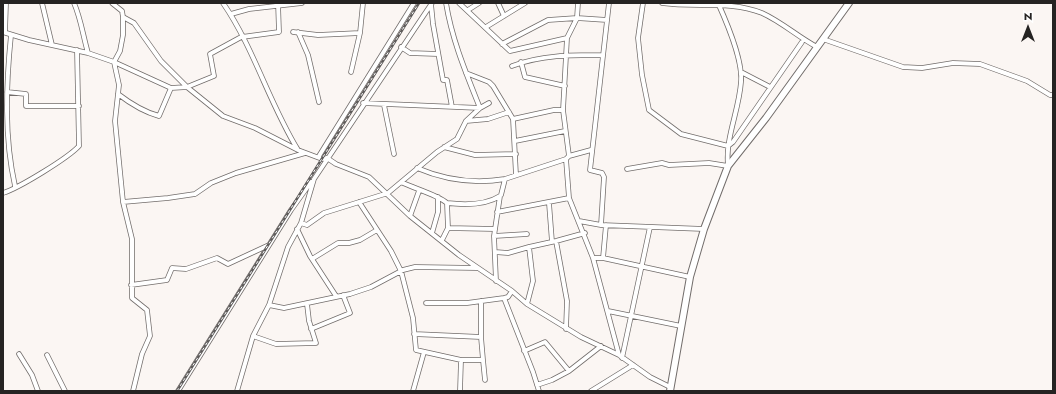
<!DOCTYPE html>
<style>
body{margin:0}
#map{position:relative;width:1056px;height:394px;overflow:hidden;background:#fbf6f3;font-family:Jost,sans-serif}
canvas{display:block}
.frame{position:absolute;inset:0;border:4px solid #252322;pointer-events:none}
.north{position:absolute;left:1008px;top:8px;width:40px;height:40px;-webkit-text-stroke:3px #fff;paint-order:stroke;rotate:0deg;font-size:11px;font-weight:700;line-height:16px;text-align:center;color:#252322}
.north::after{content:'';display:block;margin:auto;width:14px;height:18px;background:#252322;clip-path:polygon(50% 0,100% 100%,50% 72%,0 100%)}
</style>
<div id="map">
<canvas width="1056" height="394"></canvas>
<div class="frame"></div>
<div class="north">N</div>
</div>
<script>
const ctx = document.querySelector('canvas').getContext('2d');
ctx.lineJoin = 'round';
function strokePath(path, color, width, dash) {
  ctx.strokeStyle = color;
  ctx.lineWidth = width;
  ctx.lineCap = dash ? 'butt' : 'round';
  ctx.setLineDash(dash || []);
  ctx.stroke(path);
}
const street = new Path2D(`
 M42,3L52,45
 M74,3C81,19 83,36 88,53
 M112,3L122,11L123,17L134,23L161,61L187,87L223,116L255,128L298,150L322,159L327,158L336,164L369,177L410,216L459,255L512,291L527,304L581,337L619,355L650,377L670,387
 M223,3C254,48 269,103 298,150
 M459,3L510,51L567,38
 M498,3L504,16
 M578,3L577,18L567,38L563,110L569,156L566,159L569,198L593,258L619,355
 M609,3L590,170L602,173L604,177L601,225L704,229
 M643,3L638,38L642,75L649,110L681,134L728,146L733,142L802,42
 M662,3C696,8 729,0 762,13C782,22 798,37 817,47
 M431,4L433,24L443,80H447L452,107
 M468,10L479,3
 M231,14L249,9L302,3
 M123,17V35L120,51L114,62L119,85L115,121L123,202L132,239V298L147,310L150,336L142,354L133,391
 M486,27L525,3
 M3,32L29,40L88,53L114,62L171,88L187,87L214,76L210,54L243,36
 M5,32L6,3
 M293,32L318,35L360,33
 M298,32L308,55L319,102
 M11,35C6,85 4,137 15,186
 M242,37L279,32L278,3
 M823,39L903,67L922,68L953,63L980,64L1027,81L1050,95H1053
 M502,44L548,20L577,18L607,20
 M401,47L410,53L438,54
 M521,62L525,77L565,86
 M512,66C541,55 571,55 602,55
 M351,72L360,33L363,3
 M741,72L770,87
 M466,73L489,82L493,86L513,119L516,175
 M7,92L26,94V106H79
 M118,94C131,104 144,112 159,116L171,88
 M363,103L480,108L489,103
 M384,105L394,154
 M513,119L554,110H563
 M466,121L488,119L509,112
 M515,141L565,131
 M444,147L475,155L516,154
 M319,156L414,3
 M569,156L591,150
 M417,168C445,180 475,184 505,179L501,195
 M627,169L662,163L669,165L709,163L728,166C725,138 739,111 741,82C743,61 727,23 718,3
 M505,179L566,159
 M401,182C413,188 438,195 447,203
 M3,193C19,188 68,158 79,146L77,50
 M123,202L168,198L195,194L211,183L236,173L305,153
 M359,202L391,251L401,271L413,318L416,350L461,360H483L481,337V301
 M549,203L552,242
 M497,212L569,198
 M410,216L419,191
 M579,221L601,225
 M301,223L307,225L324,213L388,193L437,152L457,139L466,121L480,108C466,73 452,40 446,3
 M448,228L495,229
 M297,229L310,256L336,296
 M432,233L438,212V197
 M494,236L527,234
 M442,240L448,228L447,203C464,205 486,205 500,196L494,236L496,281
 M556,241L567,301L566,329
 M495,252L508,253L529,247
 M593,258H603L690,277
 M603,258L606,225
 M312,259L338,243H349L360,240L377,230
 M131,285L167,280L172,268L186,269L217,258L228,264L269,245
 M504,298L533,372L539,391
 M426,303H467L504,298L508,297L512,291
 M527,304L533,281L529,247L556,241L585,233
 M269,305L284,308L350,294L371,287L403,270L415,267L477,268
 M608,311L681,326
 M311,329L350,313L343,295
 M414,334L481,337
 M253,336L276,344L316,343L309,321L307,304
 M524,351L545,342L569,371L601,346
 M19,354L32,375L38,391
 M47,355L65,391
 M622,358L650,227
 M483,360L485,380
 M537,385L552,380L569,371
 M178,391L291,210L311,182
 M237,391L253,336L269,305L288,247L301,223L314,179L432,3
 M413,391L424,352
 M460,391L461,360
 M591,391L633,365`);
const secondary = new Path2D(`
 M670,391L690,277L704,229L728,166L766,118L849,3`);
strokePath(street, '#726d6b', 5.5);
strokePath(secondary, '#726d6b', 8);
strokePath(street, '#fff', 4);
strokePath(secondary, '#fff', 6);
const rail = new Path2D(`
 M177,391L419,3`);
strokePath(rail, '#5e5b5a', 2.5);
strokePath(rail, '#fff', 1, [3]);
</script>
